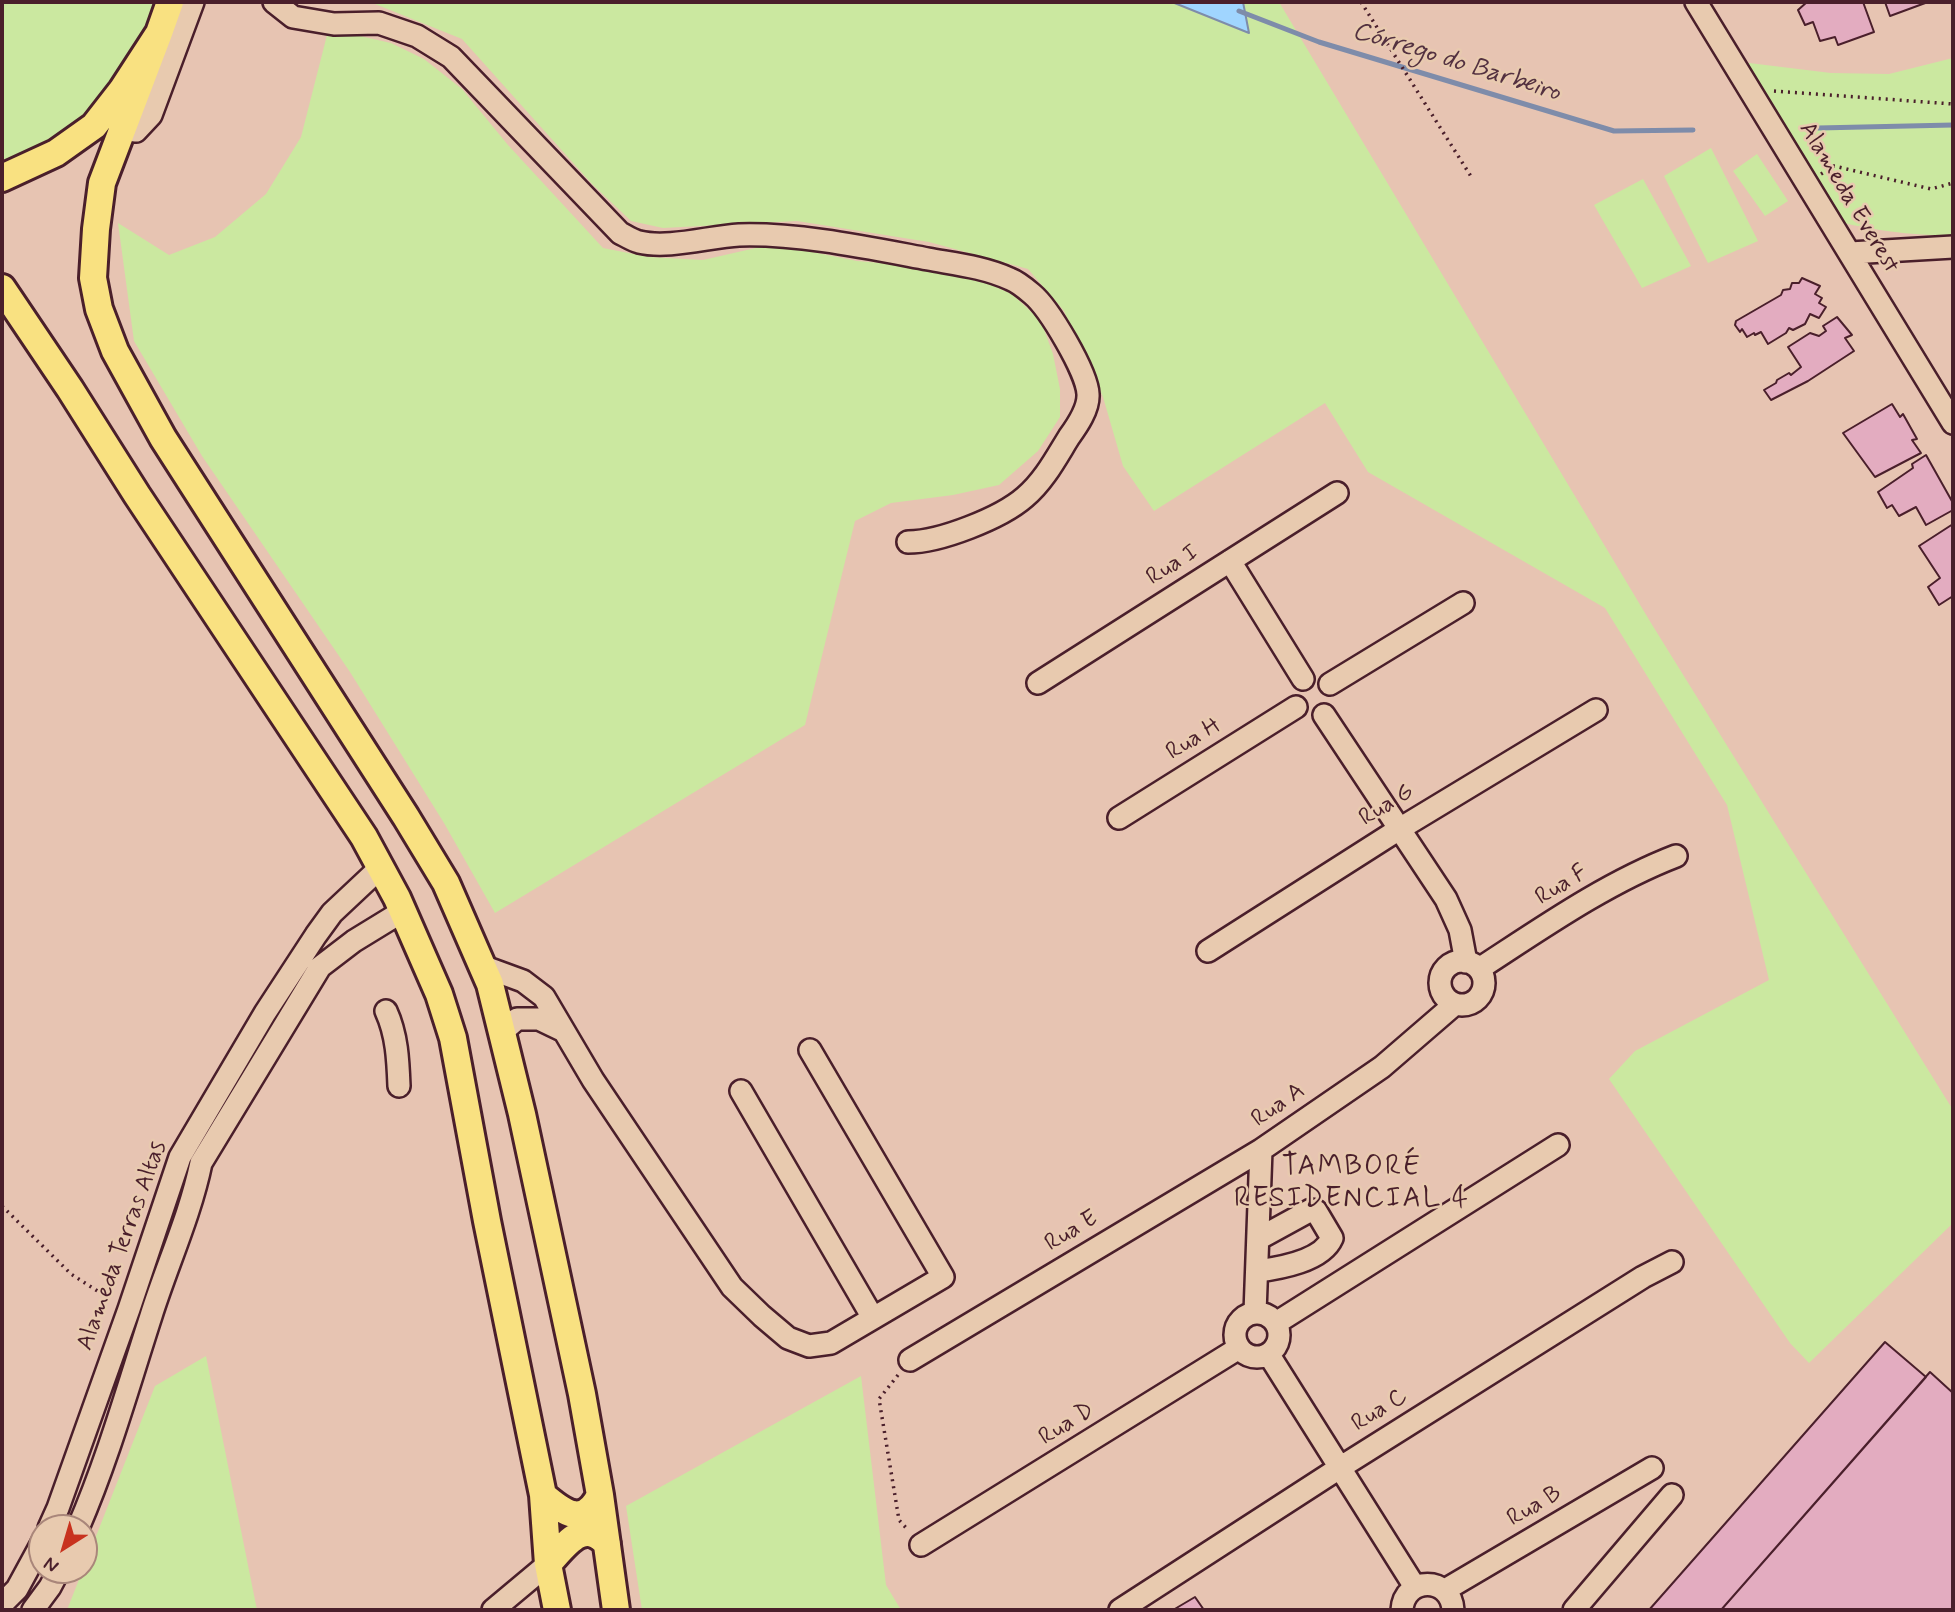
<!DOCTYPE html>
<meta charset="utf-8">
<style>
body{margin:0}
#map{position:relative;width:1955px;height:1612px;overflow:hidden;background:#e7c4b2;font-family:Mynerve,sans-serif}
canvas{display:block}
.frame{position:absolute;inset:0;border:4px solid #4a1f2b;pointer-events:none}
.north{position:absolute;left:28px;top:1514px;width:70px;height:70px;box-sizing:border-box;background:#e8caaf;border:2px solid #a9867a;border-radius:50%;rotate:217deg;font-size:19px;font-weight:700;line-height:28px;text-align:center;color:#4a1f2b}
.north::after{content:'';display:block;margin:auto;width:24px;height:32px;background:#c8321e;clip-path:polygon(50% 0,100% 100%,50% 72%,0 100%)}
</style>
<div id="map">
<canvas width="1955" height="1612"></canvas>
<div class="frame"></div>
<div class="north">N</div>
</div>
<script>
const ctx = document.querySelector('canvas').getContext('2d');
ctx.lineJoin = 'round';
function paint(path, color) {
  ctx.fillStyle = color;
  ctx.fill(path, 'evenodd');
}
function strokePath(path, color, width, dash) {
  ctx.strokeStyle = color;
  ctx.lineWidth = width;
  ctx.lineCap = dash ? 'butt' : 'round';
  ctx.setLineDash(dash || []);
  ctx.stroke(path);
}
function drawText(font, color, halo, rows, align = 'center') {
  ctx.font = font + ' Mynerve,sans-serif';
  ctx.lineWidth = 5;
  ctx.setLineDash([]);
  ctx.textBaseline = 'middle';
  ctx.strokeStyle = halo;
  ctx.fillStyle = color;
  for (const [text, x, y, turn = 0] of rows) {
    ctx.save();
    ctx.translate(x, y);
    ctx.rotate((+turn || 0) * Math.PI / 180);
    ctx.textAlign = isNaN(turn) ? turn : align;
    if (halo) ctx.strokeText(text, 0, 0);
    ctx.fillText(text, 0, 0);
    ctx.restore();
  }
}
paint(new Path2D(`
 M2,2H156L154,10L130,62L95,107L50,142L2,164Z
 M370,2H1279L1651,623L1953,1110V1223L1809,1363L1790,1343L1609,1079L1635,1051L1769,980L1727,805L1605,608L1368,472L1325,403L1154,511L1123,466L1103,397L1064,311L1028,269L929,242L797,221L663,228L631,221L592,184L462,39Z
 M327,35L360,36L391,43L424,59L462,89L508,145L603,248L649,257L703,260L773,244L857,261L916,266L989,284L1012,294L1041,321L1053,354L1060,389V417L1038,451L999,485L953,495L891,503L855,521L805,725L495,913L444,823L350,672L202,456L134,341L118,223L169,255L215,237L266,194L301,137Z
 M1953,58V235C1917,236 1878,231 1843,223L1741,62L1831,73L1889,74Z
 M1711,148L1758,241L1708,263L1664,176Z
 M1757,154L1788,201L1765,216L1733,171Z
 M1643,179L1691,266L1642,288L1594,205Z
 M206,1356L257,1610H67L155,1386Z
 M861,1376L886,1585L901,1610H642L626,1506Z`), '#cbe8a0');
const water = new Path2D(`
 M1172,2H1243L1249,33Z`);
paint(water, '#a0d5ff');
strokePath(water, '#7e8caa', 2);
strokePath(new Path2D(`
 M1239,11L1319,42L1614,131L1693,130
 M1818,128L1953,125`), '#7e8caa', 5);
const building = new Path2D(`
 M1807,2H1863L1874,32L1838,45L1835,37L1820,41L1813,22L1805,25L1798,10Z
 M1885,2H1928L1890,16Z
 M1802,278L1820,286L1815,294L1822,298L1819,303L1826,307L1819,318L1810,314L1805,324L1793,330L1789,328L1786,333L1768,344L1761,332L1755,335L1754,333L1747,337L1742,329L1740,332L1735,325L1736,321L1781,295L1783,290L1790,289L1792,283H1799Z
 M1837,317L1852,335L1845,338L1854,351L1808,381L1771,400L1764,390L1776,383L1777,380L1789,373L1791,375L1801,367L1788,347L1810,333L1819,336L1826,331L1823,326Z
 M1892,404L1900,417L1903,414L1917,439L1912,440L1921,453L1875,477L1843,433Z
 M1926,455L1953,503V510L1926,525L1916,507L1899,516L1892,505L1887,508L1878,492L1913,468L1912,464Z
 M1953,524V596L1939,605L1928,587L1940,578L1919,546Z
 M1885,1342L1926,1377L1721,1610H1649Z
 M1930,1372L1953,1393V1610H1721Z
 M1195,1597L1204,1610H1173Z`);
paint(building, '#e3acc0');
strokePath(building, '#4a1f2b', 2);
const minor = new Path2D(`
 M274,2L293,17L334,24L379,23L417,36L451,57L620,233C626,236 632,240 639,242C668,249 708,237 739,235C798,233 869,248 928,259C955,264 984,267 1010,279C1018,282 1025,288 1032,294C1049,308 1087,372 1088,394C1089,409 1077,426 1069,437C1056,458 1044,481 1025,497C1001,518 940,542 908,542
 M1696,2L1953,423
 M121,129L136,131L151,115L193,2
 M1850,253L1953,247
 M1230,561L1303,679
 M1038,683L1337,493
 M1330,684L1463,603
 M1324,715L1446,899L1460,930L1466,962
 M1119,818L1296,707
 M1208,951L1401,828L1596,710
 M1440 983a22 22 0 1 1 44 0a22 22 0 1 1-44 0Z
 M482,966L523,981L544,997L593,1080L732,1287L762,1316L788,1338L809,1346L831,1343L943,1277L810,1050
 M1479,969C1542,928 1606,883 1676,856
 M386,1011C397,1035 398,1060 399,1086
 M502,1032L517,1019H539L564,1031
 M741,1091L873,1318
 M1258,1271C1280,1268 1322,1261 1332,1238L1316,1211L1311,1210L1258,1239
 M1235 1335a22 22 0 1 1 44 0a22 22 0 1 1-44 0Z
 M1255,1313L1261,1150L1382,1067L1455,1004
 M1276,1323L1558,1145
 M1269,1355L1415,1587
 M910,1360L1261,1150
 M49,1528L58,1508L129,1309L180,1157L265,1013L316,935L332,913L381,867
 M78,1528C108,1459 128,1387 151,1316C167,1265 190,1216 201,1163L320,967L354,941L403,911
 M921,1545L1239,1348
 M1445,1590L1652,1468
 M2,1604L17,1589L42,1543
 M33,1610L50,1587L59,1570
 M493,1610L548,1564
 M1120,1610L1341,1467L1643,1277L1672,1262
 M1402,1610C1404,1576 1451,1576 1453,1610
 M1574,1610L1672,1495`);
const major = new Path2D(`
 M159,33L102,183L96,229L93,278L99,309L115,351L163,438L406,817L446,883L490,984L522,1114L582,1394L600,1495L616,1610
 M2,178L56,153L94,126L122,90L159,33L170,2
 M2,288L70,389L137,495L364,837L397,898L439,994L453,1038L487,1221L543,1495L548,1564L557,1610
 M543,1495C565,1514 584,1527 600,1495
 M548,1564C565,1546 583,1517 607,1544`);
strokePath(minor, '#4a1f2b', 26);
strokePath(major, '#4a1f2b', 32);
strokePath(new Path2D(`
 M1361,2L1472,178
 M1774,91L1953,104
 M1821,174L1834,166L1931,189L1953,183
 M2,1206L71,1274L113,1301
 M898,1375L879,1399L899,1520L908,1530`), '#4a1f2b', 3.5, [2, 5]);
strokePath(minor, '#e8caaf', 21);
strokePath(major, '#f9e181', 26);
drawText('24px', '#4a1f2b', '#e8caaf', [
 ["Alameda Everest",1848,198,59],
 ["Rua I",1173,566,-32],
 ["Rua H",1194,740,-32],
 ["Rua G",1387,806,-32],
 ["Rua F",1562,886,-31],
 ["Rua A",1279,1106,-35],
 ["Rua E",1072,1232,-31],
 ["Alameda Terras Altas",123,1246,-70],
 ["Rua C",1380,1411,-32],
 ["Rua D",1067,1425,-32],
 ["Rua B",1535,1507,-30]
]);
drawText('italic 26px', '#533140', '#e8caaf', [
 ["Córrego do Barbeiro",1456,63,17]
]);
ctx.letterSpacing = '2px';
drawText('28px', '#4a1f2b', '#e8caaf', [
 ["TAMBORÉ",1352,1168],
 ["RESIDENCIAL 4",1352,1200]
]);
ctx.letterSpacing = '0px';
</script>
